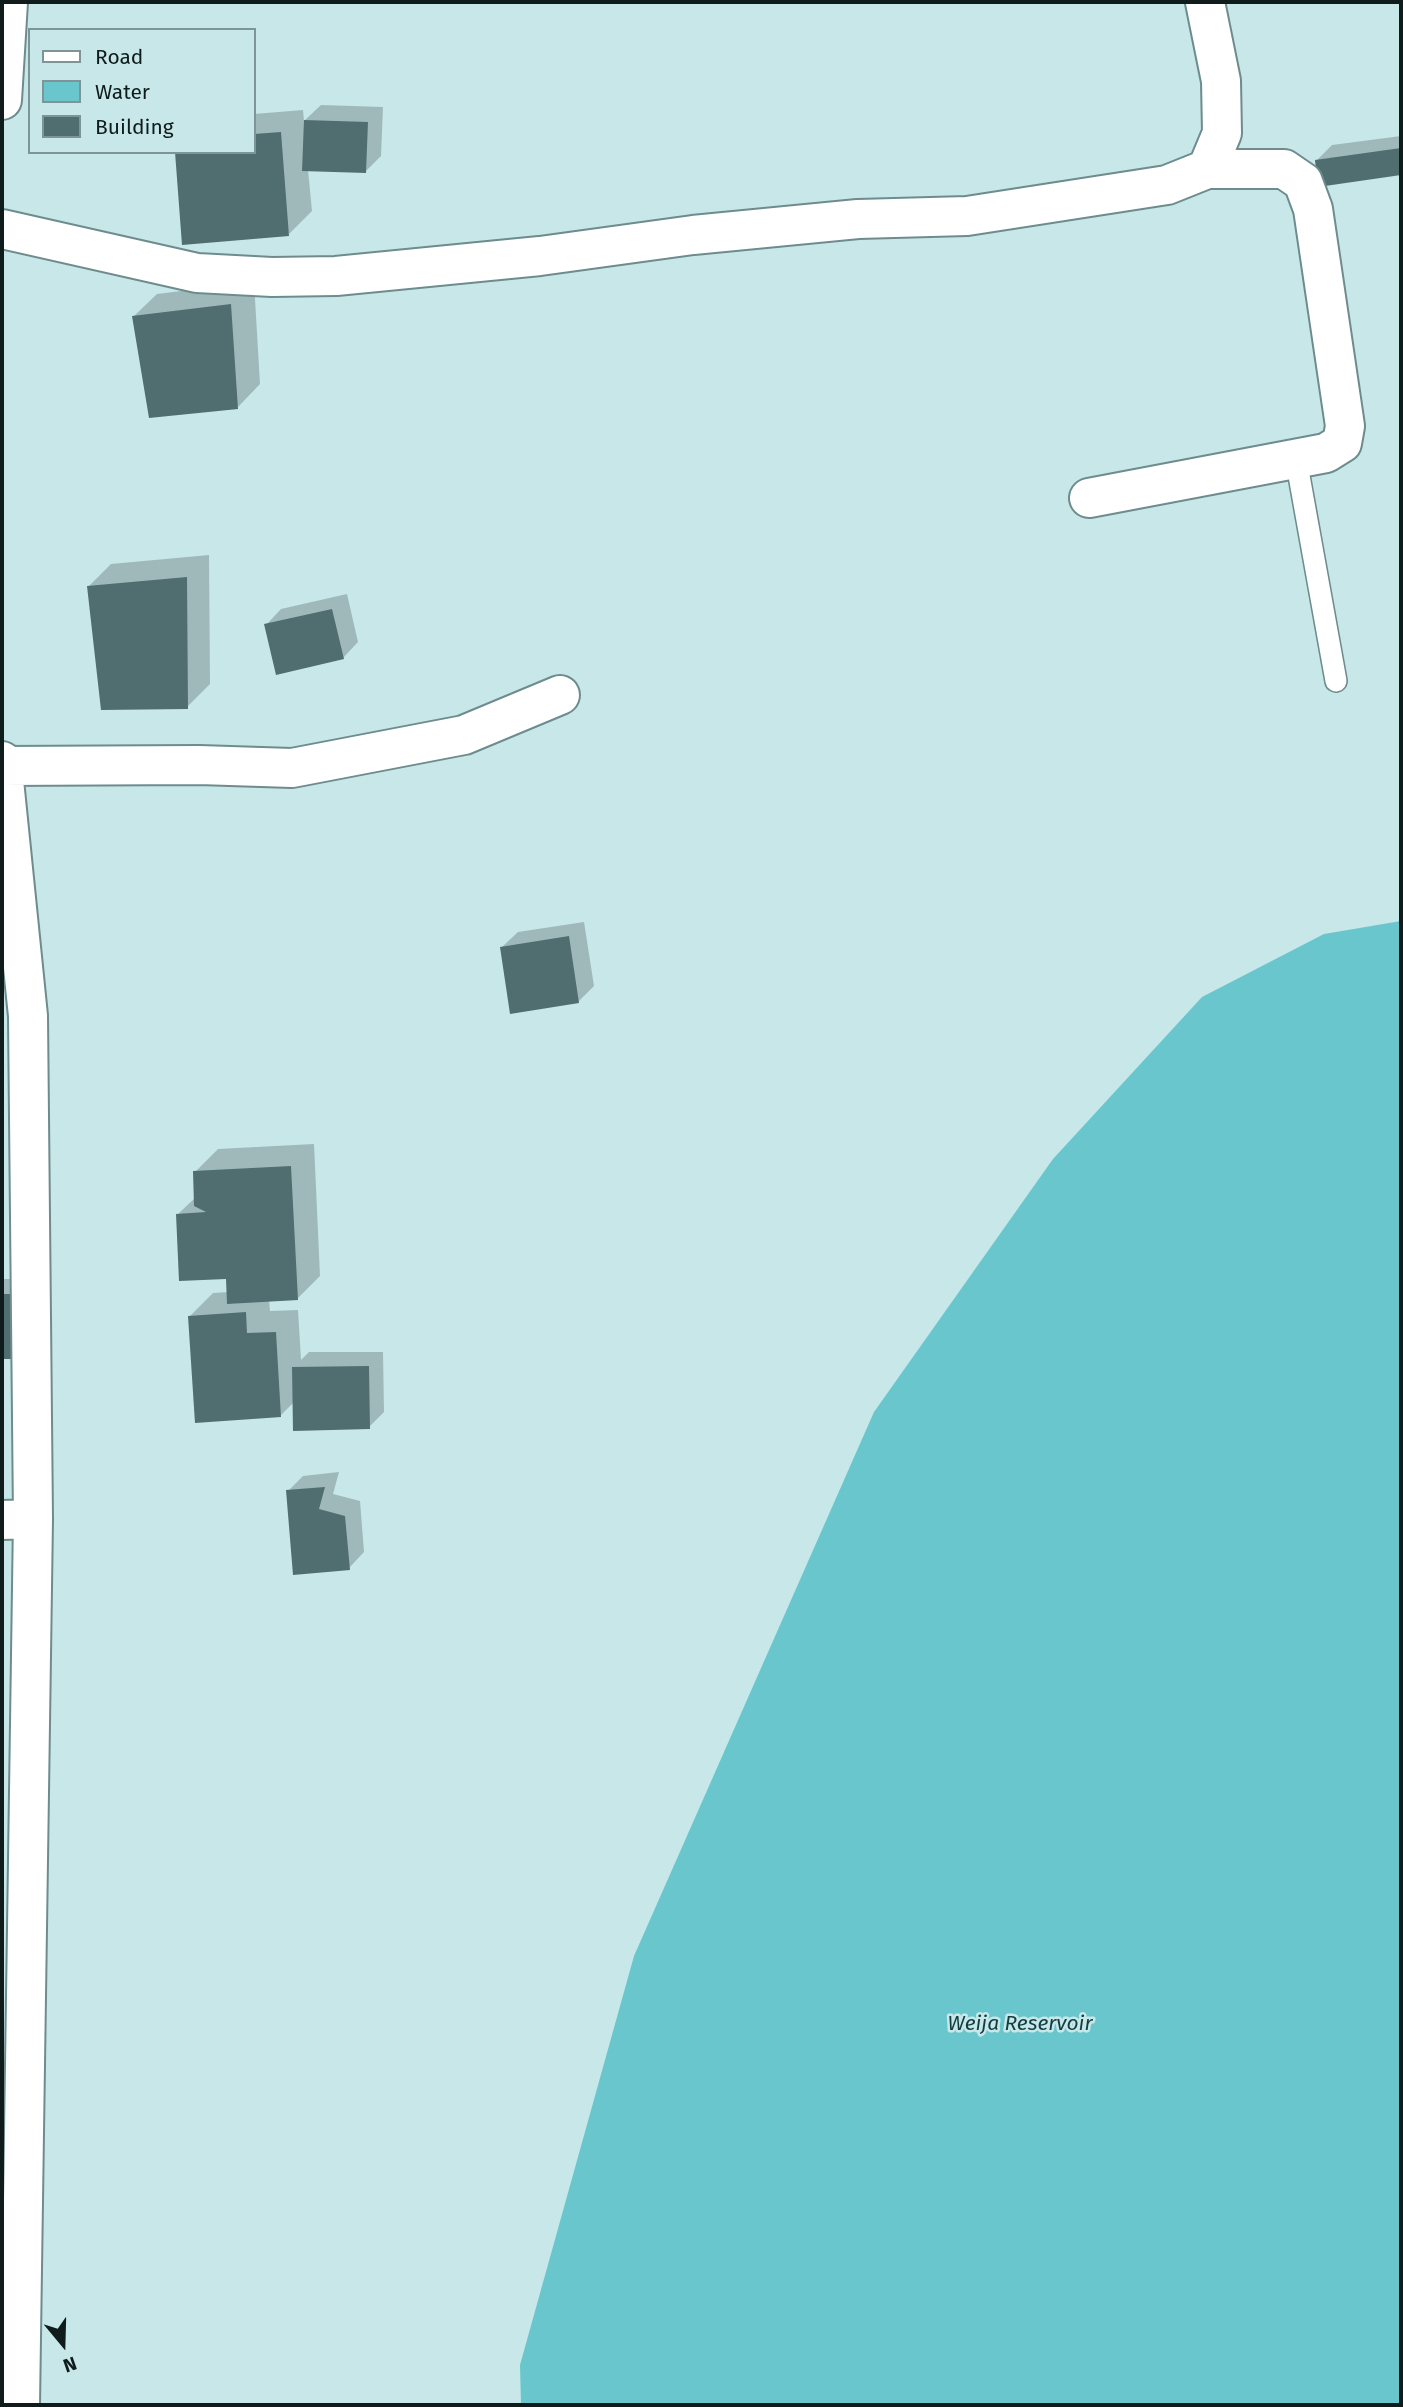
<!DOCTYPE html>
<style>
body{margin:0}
#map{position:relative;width:1403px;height:2407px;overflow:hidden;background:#c7e7e9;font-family:"Fira Sans",sans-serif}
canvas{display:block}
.frame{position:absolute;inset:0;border:4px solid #101b1c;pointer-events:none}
.legend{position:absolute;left:28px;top:28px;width:228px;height:126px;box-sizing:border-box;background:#c7e7e9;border:2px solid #7e9597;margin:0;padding:9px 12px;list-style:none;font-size:21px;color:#101b1c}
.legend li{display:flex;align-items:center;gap:14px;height:35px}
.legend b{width:35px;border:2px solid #7e9597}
.north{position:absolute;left:28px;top:2309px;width:70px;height:70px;-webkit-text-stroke:5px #c7e7e9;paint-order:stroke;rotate:161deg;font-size:19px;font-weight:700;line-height:28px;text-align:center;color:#101b1c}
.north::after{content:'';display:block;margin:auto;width:24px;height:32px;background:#101b1c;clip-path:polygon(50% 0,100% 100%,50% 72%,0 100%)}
</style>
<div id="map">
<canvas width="1403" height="2407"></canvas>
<div class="frame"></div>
<ul class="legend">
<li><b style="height:9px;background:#fff"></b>Road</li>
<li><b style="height:19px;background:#69c6cc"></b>Water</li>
<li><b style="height:19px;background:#506d6f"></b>Building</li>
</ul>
<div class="north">N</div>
</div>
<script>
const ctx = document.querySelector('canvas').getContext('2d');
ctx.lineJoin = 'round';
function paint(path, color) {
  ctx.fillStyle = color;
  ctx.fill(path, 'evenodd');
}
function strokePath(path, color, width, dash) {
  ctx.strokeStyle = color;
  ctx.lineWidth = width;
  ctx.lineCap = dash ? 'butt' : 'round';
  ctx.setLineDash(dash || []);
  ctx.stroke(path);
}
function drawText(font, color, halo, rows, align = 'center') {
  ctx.font = font + ' "Fira Sans",sans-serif';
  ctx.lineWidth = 5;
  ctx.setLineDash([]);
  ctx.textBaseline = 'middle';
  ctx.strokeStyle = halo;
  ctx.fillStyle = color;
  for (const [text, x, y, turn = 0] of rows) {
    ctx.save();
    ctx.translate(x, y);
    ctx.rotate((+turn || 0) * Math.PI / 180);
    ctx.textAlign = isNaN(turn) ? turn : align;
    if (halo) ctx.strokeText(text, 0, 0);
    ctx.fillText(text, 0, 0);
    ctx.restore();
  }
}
paint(new Path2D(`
 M1401,921V2405H521L520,2365L634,1956L874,1412L1053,1159L1202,997L1324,934Z`), '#69c6cc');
paint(new Path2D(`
 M321,105L383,107L381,156L365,172L308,170L312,211L289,234L254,152V114L303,110L304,121Z
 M1401,136V173L1320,185L1317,160L1332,145Z
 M254,282L260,384L238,407L134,316L157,294Z
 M209,555L210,684L187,707L88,587L111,564Z
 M347,594L358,642L343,658L266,625L281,609Z
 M584,922L594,986L578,1002L502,947L518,932Z
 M314,1144L320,1276L297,1299L269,1300L270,1311L298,1310L301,1360L309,1352H383L384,1412L369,1427L294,1402L280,1416L190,1316L213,1293L229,1292L228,1277L178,1214L196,1197L195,1172L218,1149Z
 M2,1279H34L19,1357H2Z
 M339,1472L333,1494L360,1501L364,1552L349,1568L288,1491L303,1476Z`), '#0003');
paint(new Path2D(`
 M304,120L368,122L366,173L302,171Z
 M281,132L289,236L182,245L175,152H254V134Z
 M1401,148V175L1318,187L1315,160Z
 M231,304L238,409L149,418L132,316Z
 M187,577L188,709L101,710L87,586Z
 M332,609L344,659L276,675L264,624Z
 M569,936L579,1003L510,1014L500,947Z
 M291,1166L298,1300L227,1304L226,1279L179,1281L176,1214L206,1212L194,1206L193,1171Z
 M2,1294H19V1359H2Z
 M246,1312L247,1333L276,1332L281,1417L195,1423L188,1316Z
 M369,1366L370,1429L293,1431L292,1367Z
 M325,1487L319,1509L345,1516L350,1570L293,1575L286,1490Z`), '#506d6f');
const service = new Path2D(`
 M1296,459L1336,681`);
const minor = new Path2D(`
 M1205,2L1221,81L1222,133L1207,169
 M2,100L8,2
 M2,229L197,273L272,277L336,276L540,256L693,235L858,219L967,216L1167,185L1207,169H1284L1303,182L1313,209L1345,426L1342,443L1326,453L1089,498
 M2,761L28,1016L33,1519
 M2,766L199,765L292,768L464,735L560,695
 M2,1520L33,1519L20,2405`);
strokePath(service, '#6e8c8e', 24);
strokePath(minor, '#6e8c8e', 42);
strokePath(service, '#fff', 21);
strokePath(minor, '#fff', 38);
drawText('italic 21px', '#123e41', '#c7e7e9', [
 ["Weija Reservoir",1020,2024]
]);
</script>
